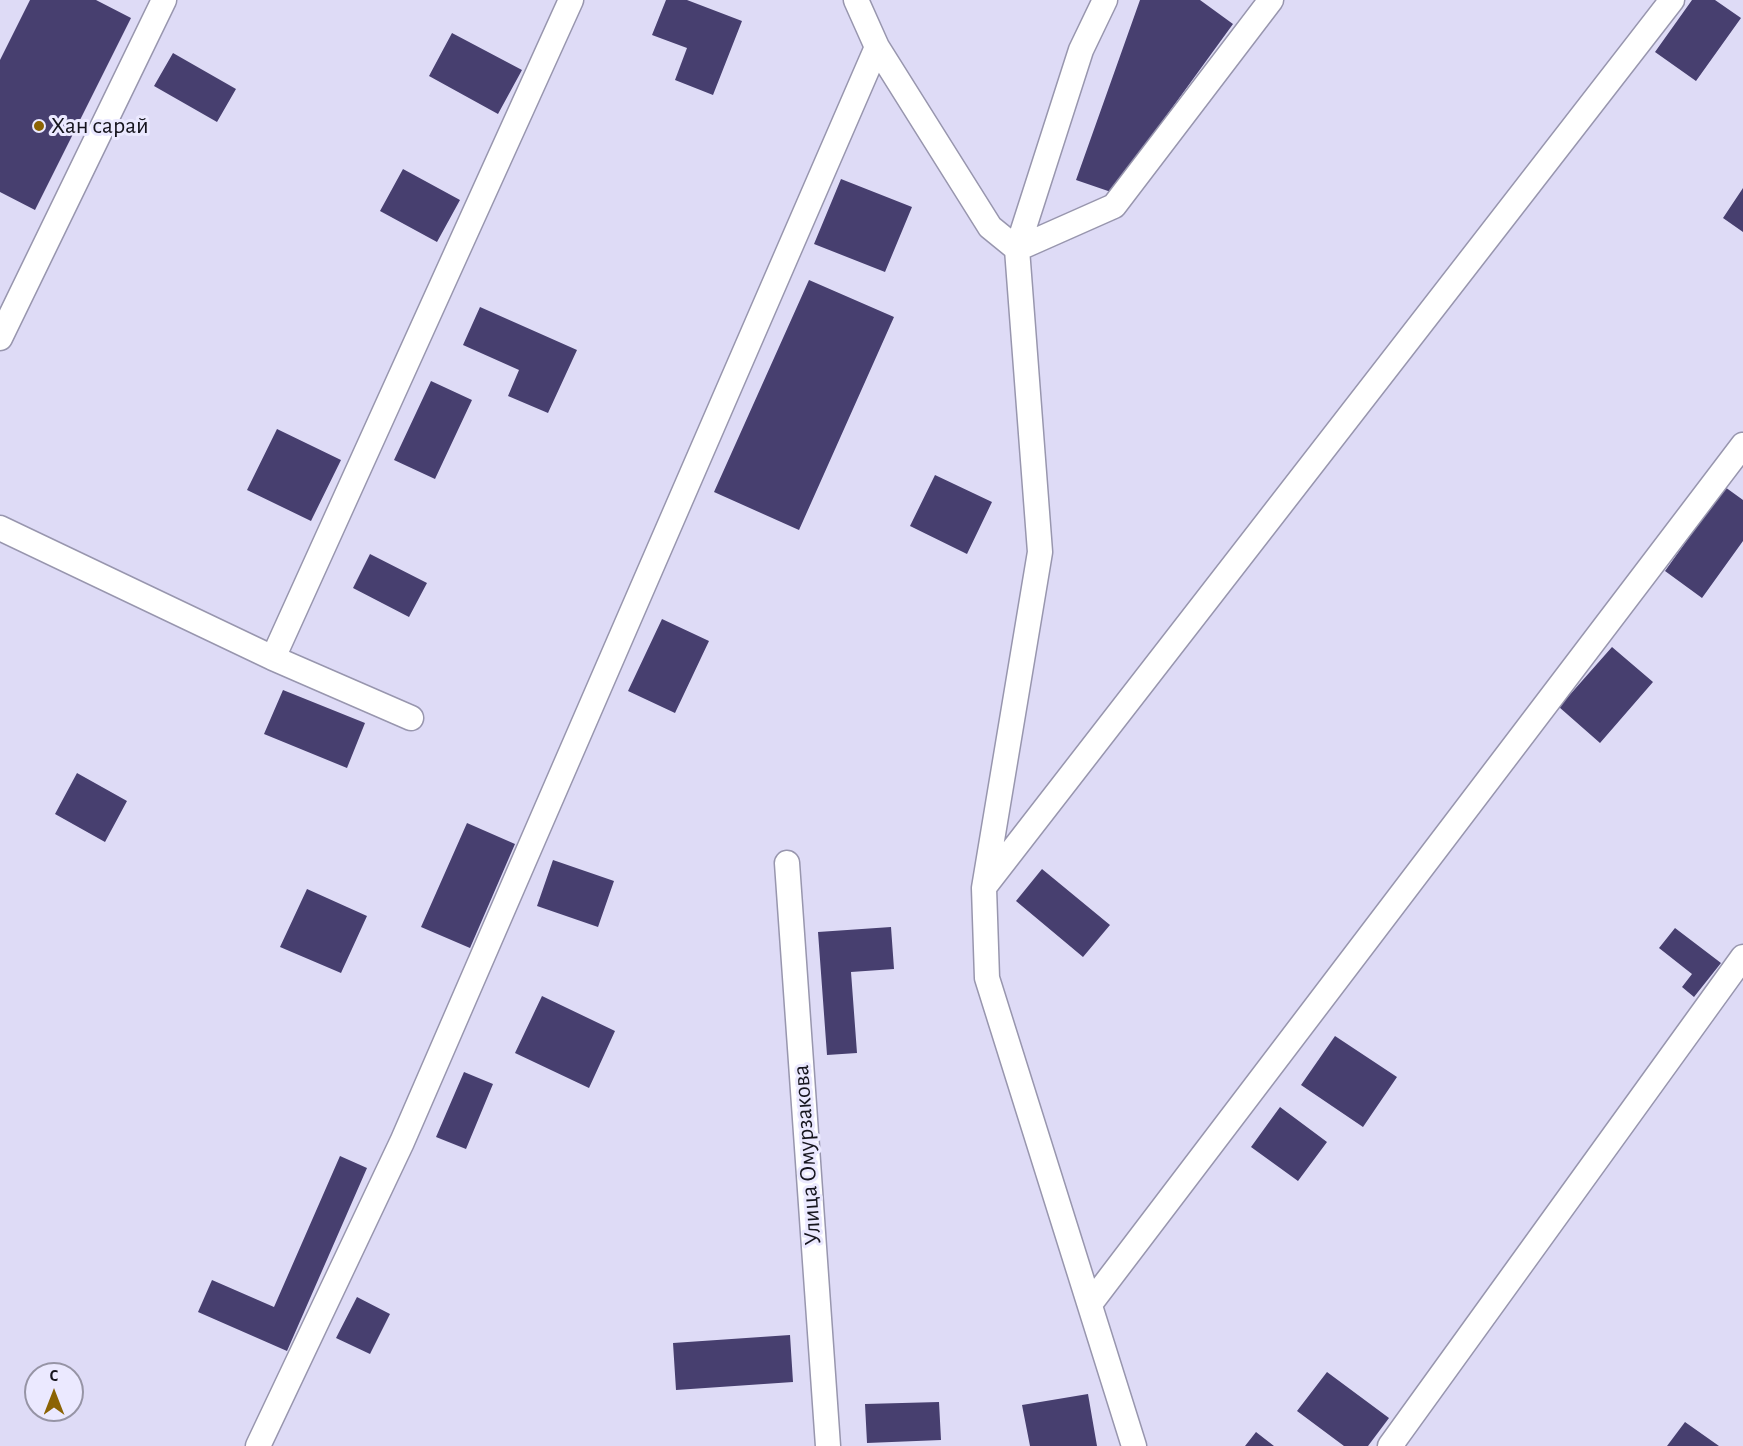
<!DOCTYPE html>
<meta charset="utf-8">
<style>
body{margin:0}
#map{position:relative;width:1743px;height:1446px;overflow:hidden;background:#dedbf6;font-family:"Alegreya Sans",sans-serif}
canvas{display:block}
.north{position:absolute;left:24px;top:1362px;width:60px;height:60px;box-sizing:border-box;background:#ebe9ff;border:2px solid #9694a5;border-radius:50%;rotate:0deg;font-size:16px;font-weight:700;line-height:24px;text-align:center;color:#16151e}
.north::after{content:'';display:block;margin:auto;width:21px;height:27px;background:#8b6304;clip-path:polygon(50% 0,100% 100%,50% 72%,0 100%)}
</style>
<div id="map">
<canvas width="1743" height="1446"></canvas>
<div class="north">С</div>
</div>
<script>
const ctx = document.querySelector('canvas').getContext('2d');
ctx.lineJoin = 'round';
function paint(path, color) {
  ctx.fillStyle = color;
  ctx.fill(path, 'evenodd');
}
function strokePath(path, color, width, dash) {
  ctx.strokeStyle = color;
  ctx.lineWidth = width;
  ctx.lineCap = dash ? 'butt' : 'round';
  ctx.setLineDash(dash || []);
  ctx.stroke(path);
}
function drawText(font, color, halo, rows, align = 'center') {
  ctx.font = font + ' "Alegreya Sans",sans-serif';
  ctx.lineWidth = 6;
  ctx.setLineDash([]);
  ctx.textBaseline = 'middle';
  ctx.strokeStyle = halo;
  ctx.fillStyle = color;
  for (const [text, x, y, turn = 0] of rows) {
    ctx.save();
    ctx.translate(x, y);
    ctx.rotate((+turn || 0) * Math.PI / 180);
    ctx.textAlign = isNaN(turn) ? turn : align;
    if (halo) ctx.strokeText(text, 0, 0);
    ctx.fillText(text, 0, 0);
    ctx.restore();
  }
}
paint(new Path2D(`
 M30,0H96L131,18L35,210L0,192V60Z
 M666,0H687L742,21L713,95L675,80L687,48L652,35Z
 M1140,0H1200L1233,24L1111,192L1076,180Z
 M1692,0H1715L1741,18L1696,81L1655,52Z
 M452,33L522,70L498,114L429,76Z
 M173,53L236,89L217,122L154,86Z
 M403,169L460,200L437,242L380,211Z
 M841,179L912,207L885,272L814,244Z
 M1743,188V232L1723,218Z
 M809,280L894,317L799,530L714,492Z
 M480,307L577,350L548,413L508,396L519,370L463,345Z
 M431,381L472,400L435,479L394,460Z
 M277,429L341,460L311,521L247,490Z
 M935,475L992,502L967,554L910,526Z
 M1725,487L1743,500V541L1702,598L1665,571Z
 M370,554L427,583L409,617L353,588Z
 M662,619L709,641L675,713L628,691Z
 M1612,647L1653,682L1600,743L1559,707Z
 M283,690L365,723L347,768L264,734Z
 M77,773L127,801L105,842L55,814Z
 M467,823L515,844L470,948L421,927Z
 M553,860L614,881L598,927L537,906Z
 M1042,869L1110,925L1083,957L1016,901Z
 M307,889L367,916L341,973L280,947Z
 M891,927L894,969L851,972L857,1053L827,1055L818,932Z
 M1675,928L1721,963L1694,997L1682,987L1692,974L1659,948Z
 M542,996L615,1031L589,1088L515,1053Z
 M1335,1036L1397,1077L1363,1127L1301,1085Z
 M464,1072L493,1084L466,1149L436,1137Z
 M1280,1107L1327,1142L1298,1181L1251,1147Z
 M340,1156L367,1168L287,1351L198,1312L212,1280L274,1307Z
 M357,1297L390,1314L370,1354L336,1338Z
 M790,1335L793,1382L676,1390L673,1343Z
 M1327,1372L1389,1418L1368,1446H1344L1297,1411Z
 M1088,1394L1097,1446H1030L1022,1405Z
 M939,1402L941,1440L867,1443L865,1404Z
 M1685,1422L1719,1446H1667Z
 M1256,1432L1274,1446H1245Z`), '#473f6f');
const street = new Path2D(`
 M856,0L877,47L990,227L1017,249
 M1105,0L1081,50L1017,249L1040,552L984,888L987,978L1134,1446
 M1017,249L1114,206L1271,0
 M0,338L164,0
 M0,528L273,658L411,718
 M273,658L571,0
 M787,863L828,1446
 M985,886L1672,0
 M1090,1304L1743,445
 M258,1446L402,1142L877,47
 M1390,1446L1743,957`);
strokePath(street, '#9896ae', 27);
strokePath(street, '#fff', 24);
for (const [x, y, r, color] of [
 [39,126,6,"#8b6304"]
]) {
  const dot = new Path2D();
  dot.arc(x, y, r, 0, 2 * Math.PI);
  ctx.fillStyle = color;
  ctx.fill(dot);
  strokePath(dot, '#ebe9ff', 2);
}
drawText('24px', '#16151e', '#ebe9ff', [
 ["Хан сарай",51,126]
], 'left');
drawText('24px', '#16151e', '#ebe9ff', [
 ["Улица Омурзакова",807,1155,-94]
]);
</script>
